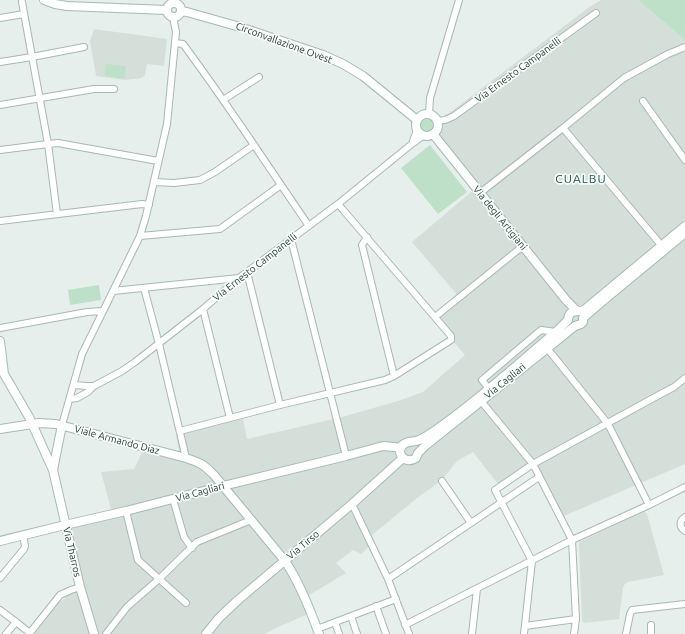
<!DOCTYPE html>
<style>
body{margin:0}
canvas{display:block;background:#e6efeb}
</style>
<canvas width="685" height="634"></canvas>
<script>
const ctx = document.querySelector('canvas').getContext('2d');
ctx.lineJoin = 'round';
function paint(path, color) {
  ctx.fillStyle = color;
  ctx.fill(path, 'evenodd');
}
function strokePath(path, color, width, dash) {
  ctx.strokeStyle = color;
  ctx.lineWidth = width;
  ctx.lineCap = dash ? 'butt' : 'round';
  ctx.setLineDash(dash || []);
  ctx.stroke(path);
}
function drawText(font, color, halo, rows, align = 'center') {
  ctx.font = font + ' Ubuntu,sans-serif';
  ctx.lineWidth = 3.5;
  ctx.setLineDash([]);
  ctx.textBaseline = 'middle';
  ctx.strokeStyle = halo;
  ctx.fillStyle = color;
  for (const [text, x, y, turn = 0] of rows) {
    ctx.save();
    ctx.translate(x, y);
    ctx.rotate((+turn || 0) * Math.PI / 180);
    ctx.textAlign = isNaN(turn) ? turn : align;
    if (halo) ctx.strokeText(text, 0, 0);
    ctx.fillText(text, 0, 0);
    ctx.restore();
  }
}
paint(new Path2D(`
 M601,0H638L685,40V464L559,518L533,465L498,484L473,452L457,461L442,480L417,498L371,536L374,542L361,554L353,550L336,563L346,573L306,597L308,614L278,627L265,634H31L48,611L81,586L67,529L113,516L101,472L134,469L146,444L179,452L176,435L243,419L247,439L342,417L398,401L423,392L465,355L433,318L459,297L412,242L476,188L428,129L588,8Z
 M94,29L167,39L164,66L147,64L145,75L142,78L125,80L96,76L90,41Z
 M644,512L647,514L664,575L628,582L625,584L623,587L619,619L584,623L582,621L579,542Z`), '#d4dfda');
paint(new Path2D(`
 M638,0H685V40Z
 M106,64L126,66L125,79L105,76Z
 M420 127a8 8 0 1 1 16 0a8 8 0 1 1-16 0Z
 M430,145L467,192L438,214L401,168Z
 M99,285L101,300L70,305L68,290Z`), '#bfe0c8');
const street = new Path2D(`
 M22,2L48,144L57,214
 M175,3L176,0
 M0,18L24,14
 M175,43L183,44C227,103 267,165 309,226
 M0,62L32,57L84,47
 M223,100L259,77
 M643,101L685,160
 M0,105L94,89H114
 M429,114L430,98L459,0
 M437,121L445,120L454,116L596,13
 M563,128L661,245
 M413,141L417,130
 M0,150L48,144L58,143L158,161
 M154,182L174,183L200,180L215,172L254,145
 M480,193L563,128L624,78L668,54L685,47
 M0,221L142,204L149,205
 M140,236L220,229L281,185
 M367,237L362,245L394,376
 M291,239L346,456
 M247,272L280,405
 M144,288L159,344L186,458
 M113,291L239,278
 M203,309L230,418
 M435,317L523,246
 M0,328L87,312L102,311
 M547,348L608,424L649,505
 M74,385L87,386H94
 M489,389L482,380L541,330L556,332
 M70,399L77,398L88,392L94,386L122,371L135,362L203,309L239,278L338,204L413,143L424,135
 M481,401L533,464L572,540L576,619L574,634
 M62,425L82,354L140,236L146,216L167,124L176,32L173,17
 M180,431L280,405L385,380L394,376L451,340V336L338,204
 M442,481L471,523
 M173,499L184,537L192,548
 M352,504L388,579L409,634
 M126,511L138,560L186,603
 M685,517C679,521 679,527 685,531
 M0,578L24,549L25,546L23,535
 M388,579L539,477
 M376,606L386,634
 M0,610L16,622L6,634
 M351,616L357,634
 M16,622L30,633
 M335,622L339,634
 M405,625L572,540L649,505L685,487
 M525,626L576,619
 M317,629L396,599
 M29,634L60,595L71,590L80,587
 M106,634L127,607L159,579L197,542L251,520
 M472,634L477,589
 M524,634L532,561L495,490L533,464L657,396L674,387L685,378
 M626,634L630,614L632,610L685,604
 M651,634V625`);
const secondary = new Path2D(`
 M44,0L55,4L67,6L167,10
 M167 10a7 7 0 1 1 14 0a7 7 0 1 1-14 0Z
 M181,11L187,12L240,27L323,55L343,64L363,76L417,120
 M416 125a11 11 0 1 1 22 0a11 11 0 1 1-22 0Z
 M433,134L566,300L577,311
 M685,226L584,310C577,313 569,308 568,320L558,330C519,363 481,398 440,427C433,432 426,437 419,440C414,442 408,441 404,444C394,450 404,466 416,458L418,453L426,445L560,338L575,326L581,324L583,322V318L604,300L685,233
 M0,341L4,374L29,417L53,470L80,587L94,634
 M0,429L39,423L56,424L186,458C201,463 203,464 214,475L285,561C300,583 310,609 319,634
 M53,470L62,425
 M0,541L65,525L126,511L223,486L346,456L383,446L394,447L401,448
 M206,634L219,618L238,600L352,504L403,458`);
strokePath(street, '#a8b8b2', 8);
strokePath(secondary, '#a4bbb3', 10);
strokePath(street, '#fff', 6);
strokePath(secondary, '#fff', 8);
drawText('10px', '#24423a', '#f7fbf9', [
 ["Circonvallazione Ovest",284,43,20],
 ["Via Ernesto Campanelli",518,70,-36],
 ["Via degli Artigiani",500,218,51],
 ["Via Ernesto Campanelli",255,267,-38],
 ["Via Cagliari",505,381,-39],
 ["Viale Armando Diaz",117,440,15],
 ["Via Cagliari",200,492,-15],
 ["Via Tirso",303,545,-40],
 ["Via Tharros",72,552,77]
]);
ctx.letterSpacing = '1px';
drawText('12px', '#1f5548', '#f7fbf9', [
 ["CUALBU",581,179]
]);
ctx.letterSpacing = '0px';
</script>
